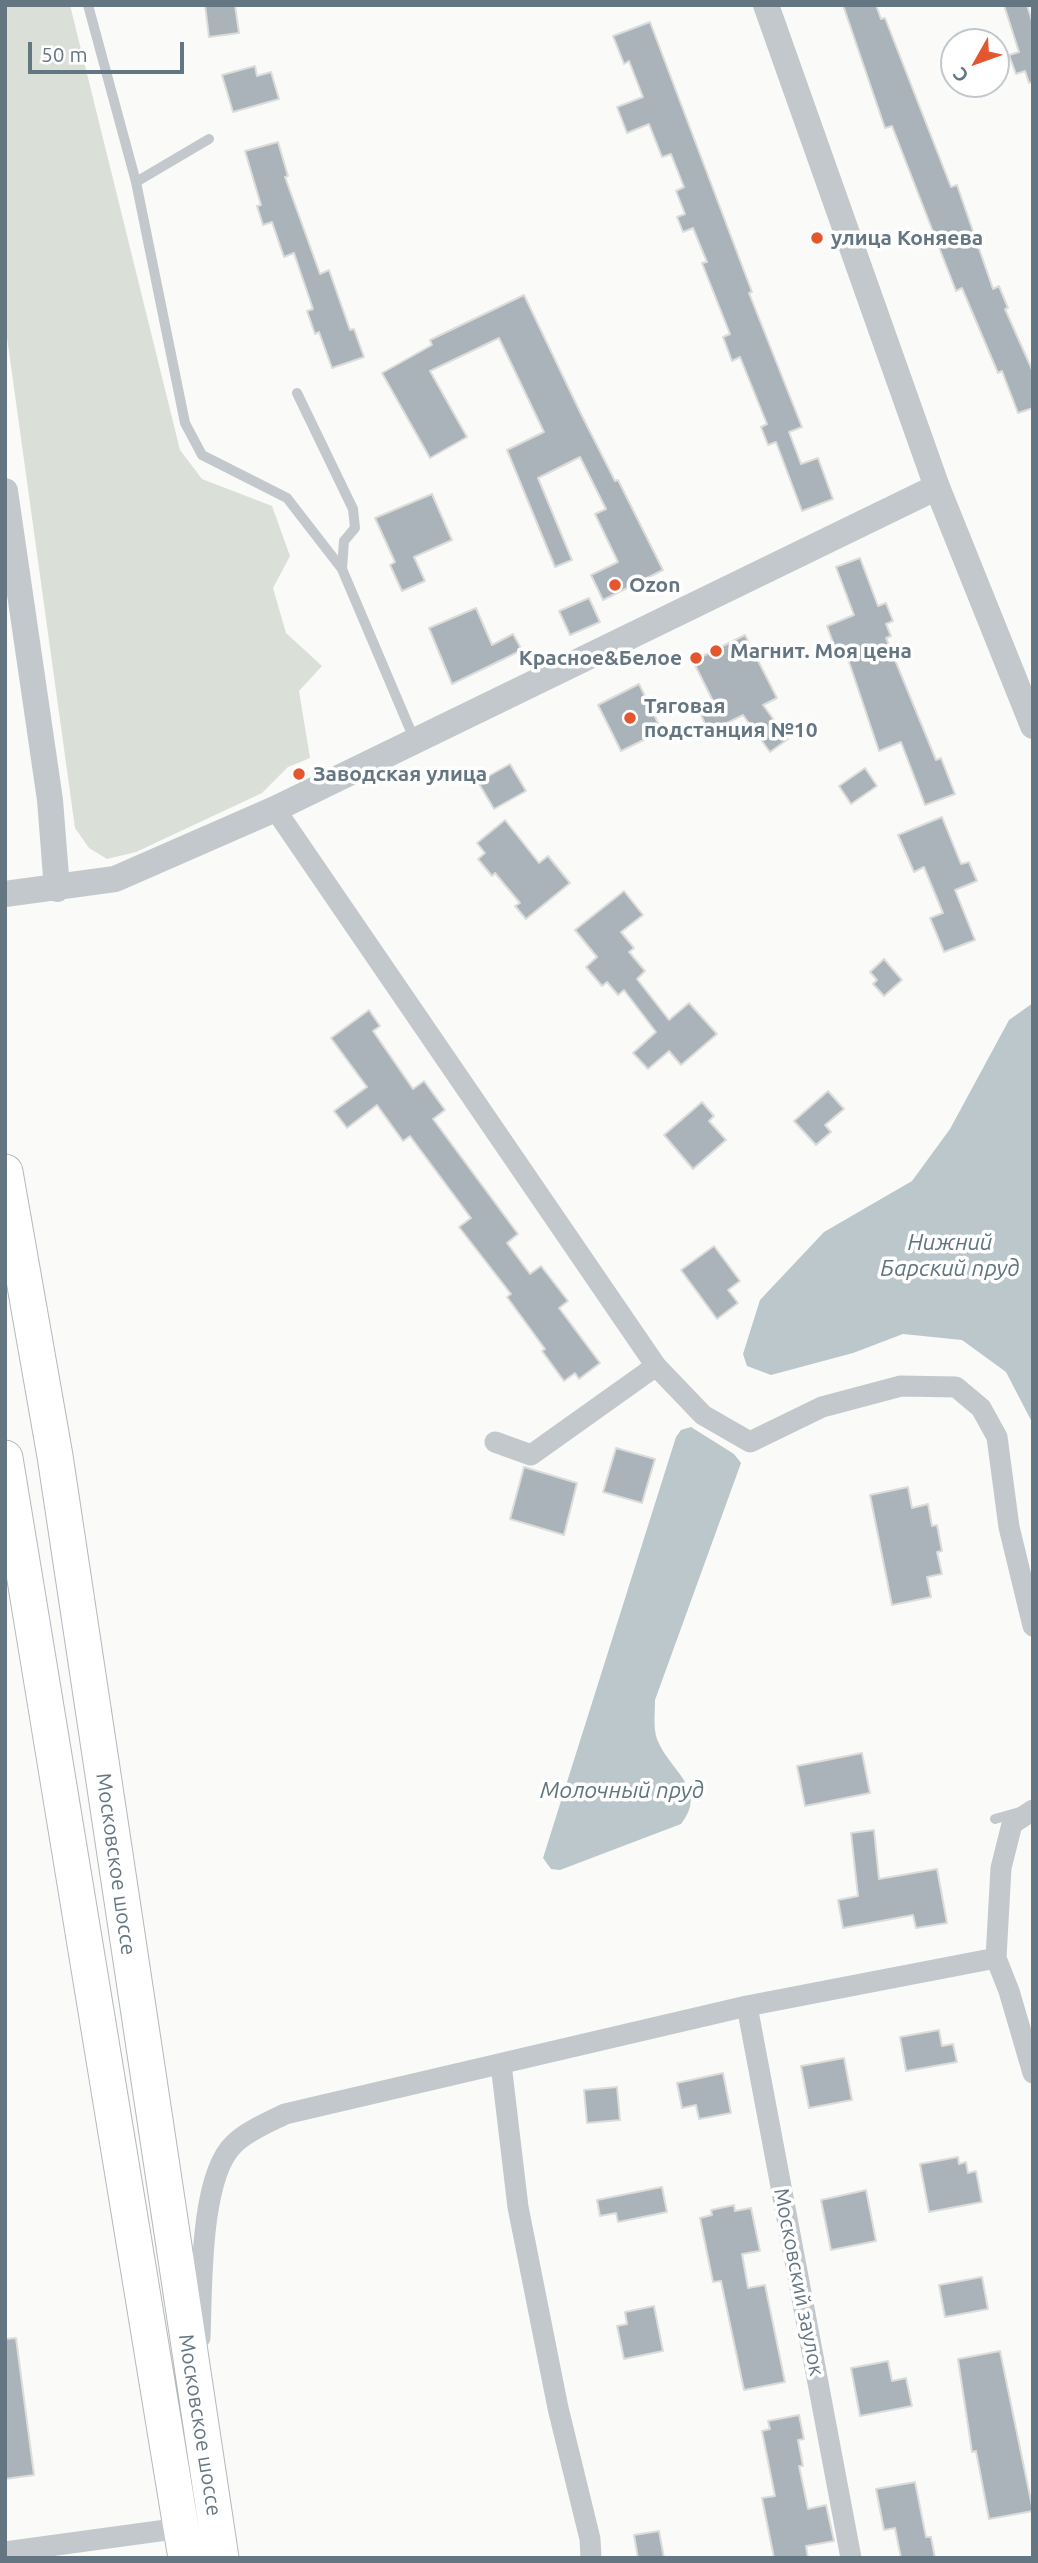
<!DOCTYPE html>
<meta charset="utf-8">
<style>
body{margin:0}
#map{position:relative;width:1038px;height:2563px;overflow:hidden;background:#fafaf8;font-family:Ubuntu,sans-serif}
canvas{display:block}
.frame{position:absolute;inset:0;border:7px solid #657683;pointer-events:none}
.north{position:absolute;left:940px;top:28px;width:70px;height:70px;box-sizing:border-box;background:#fff;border:2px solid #c1c8cd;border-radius:50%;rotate:230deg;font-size:19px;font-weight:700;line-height:28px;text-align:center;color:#657683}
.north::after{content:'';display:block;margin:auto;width:24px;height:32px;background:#e4572e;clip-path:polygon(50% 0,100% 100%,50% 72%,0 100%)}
.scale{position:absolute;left:28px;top:42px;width:156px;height:32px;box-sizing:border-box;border:4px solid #657683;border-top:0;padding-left:9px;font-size:21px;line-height:24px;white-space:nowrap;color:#657683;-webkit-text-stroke:5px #fff;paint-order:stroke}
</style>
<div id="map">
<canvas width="1038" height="2563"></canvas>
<div class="frame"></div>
<div class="north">С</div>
<div class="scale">50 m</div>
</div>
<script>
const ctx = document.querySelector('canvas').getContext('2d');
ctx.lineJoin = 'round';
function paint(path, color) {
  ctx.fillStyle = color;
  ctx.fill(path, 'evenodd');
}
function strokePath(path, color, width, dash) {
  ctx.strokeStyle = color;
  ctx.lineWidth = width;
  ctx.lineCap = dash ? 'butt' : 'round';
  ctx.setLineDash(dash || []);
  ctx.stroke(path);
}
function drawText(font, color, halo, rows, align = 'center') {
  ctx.font = font + ' Ubuntu,sans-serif';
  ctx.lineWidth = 7;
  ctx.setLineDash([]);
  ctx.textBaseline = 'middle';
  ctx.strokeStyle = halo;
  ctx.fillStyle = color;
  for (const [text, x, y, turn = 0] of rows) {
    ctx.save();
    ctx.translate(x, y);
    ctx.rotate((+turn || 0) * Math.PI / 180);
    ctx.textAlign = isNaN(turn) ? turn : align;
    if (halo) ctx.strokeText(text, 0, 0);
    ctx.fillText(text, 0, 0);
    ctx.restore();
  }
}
paint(new Path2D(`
 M5,5H70L180,450L202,479L272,506L290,556L273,588L286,633L322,666L299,691L310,758L288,767L262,793L136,852L107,859L89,848L75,828L5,323Z`), '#dadfd7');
paint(new Path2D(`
 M1033,1003V1424L1006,1372L962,1340L903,1334L853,1353L771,1375L747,1366L743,1354L760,1300L824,1232L912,1181L950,1129L1009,1020Z
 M691,1427L734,1454L741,1463L655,1700C655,1712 653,1728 657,1739C670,1772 709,1789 681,1824L560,1870L551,1869L543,1858L676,1437L681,1430Z`), '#bbc7cb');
const building = new Path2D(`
 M205,5H235L239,33L209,37Z
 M843,5H876L881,19L885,18L951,187L957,185L993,289L999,286L1008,308L1005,309L1033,372V408L1018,413L1002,371L998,373L962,288L956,291L892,126L885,128Z
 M1004,5H1027L1033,24V82L1029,83L1025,71L1016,74L1009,55L1019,52Z
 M650,22L752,292L749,293L802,427L789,432L801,464L818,458L833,499L802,511L776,442L768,445L761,427L767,424L740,357L732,361L723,337L730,334L702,263L707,262L693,228L683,232L677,217L685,214L676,191L684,187L671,154L662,157L649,124L627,133L617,107L643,97L629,61L624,64L613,36Z
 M255,66L257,76L271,72L279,99L233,112L222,75Z
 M278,142L288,176L285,177L320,274L329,270L350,330L354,329L364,357L332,368L319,332L315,334L307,311L313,309L294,253L284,257L272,222L263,225L257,206L261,205L245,151Z
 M524,295L581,414L615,481L618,480L663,570L603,600L591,575L618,562L595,514L606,509L580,457L538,478L572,560L555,567L507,450L544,432L499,338L430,371L467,437L430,458L382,373L432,345L430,340Z
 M432,494L452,540L414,557L425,581L402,591L390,565L395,562L375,518Z
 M860,558L878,606L886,603L893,621L886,624L891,636L886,638L936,760L941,758L955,794L925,805L901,742L879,751L846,653L838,656L827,626L854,615L836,567Z
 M589,598L600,622L570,635L559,611Z
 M476,608L492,645L513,634L522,650L452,684L429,628Z
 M745,635L777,698L763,705L788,739L770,752L743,715L709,732L700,713L715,705L693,661Z
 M639,684L662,731L621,751L598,705Z
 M510,764L526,791L494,809L478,782Z
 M865,768L877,786L851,804L839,786Z
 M942,817L961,864L969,862L977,881L955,890L975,940L944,952L930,918L943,913L924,867L914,872L898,835Z
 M505,820L539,863L548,856L570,883L526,919L515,906L520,903L495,873L492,876L478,859L485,853L477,843Z
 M624,891L643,915L621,932L634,948L629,952L645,971L637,979L669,1020L689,1003L717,1034L681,1065L669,1051L648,1069L633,1053L656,1032L624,990L618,995L607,982L602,986L586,967L597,957L575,930Z
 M884,959L902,980L884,996L873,984L877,980L870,972Z
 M369,1010L380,1026L373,1031L413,1089L424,1081L445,1110L433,1119L518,1234L507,1243L530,1274L541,1266L568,1301L559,1308L600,1363L579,1379L575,1373L564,1381L542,1351L545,1349L507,1297L511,1294L459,1227L471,1218L410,1136L403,1141L377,1105L347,1128L334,1111L367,1087L331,1038Z
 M828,1091L844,1109L825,1125L831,1132L816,1145L794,1121Z
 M702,1102L714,1116L709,1121L726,1140L693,1169L664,1135Z
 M714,1246L740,1281L728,1290L738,1303L717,1319L681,1270Z
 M616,1448L655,1459L642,1503L603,1492Z
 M524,1467L577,1483L564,1535L510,1519Z
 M908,1487L912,1508L928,1504L932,1526L937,1525L942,1551L937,1552L942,1574L927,1577L931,1597L892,1605L870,1495Z
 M862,1753L870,1793L805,1806L797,1766Z
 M874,1830L879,1879L937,1869L947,1923L916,1928L913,1915L843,1928L838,1900L858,1896L851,1833Z
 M939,2030L942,2046L953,2044L957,2062L906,2071L900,2037Z
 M844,2058L852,2100L809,2108L801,2066Z
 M723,2073L731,2113L699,2119L696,2105L682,2108L677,2083Z
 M617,2087L620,2120L587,2123L584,2090Z
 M958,2157L959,2164L966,2162L968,2173L976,2171L982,2202L929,2212L920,2164Z
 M662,2187L667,2212L618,2222L616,2213L600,2216L597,2200Z
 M866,2190L876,2241L831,2250L821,2200Z
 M734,2205L735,2211L751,2208L760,2251L742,2254L748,2288L765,2285L785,2382L744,2390L721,2281L713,2282L700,2218L712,2215L711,2210Z
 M982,2277L988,2309L945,2317L939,2285Z
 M654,2306L663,2351L624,2359L617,2326L627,2324L625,2312Z
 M16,2338L34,2475L5,2479V2339Z
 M1000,2351L1033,2511L989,2519L976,2451L972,2452L958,2359Z
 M888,2361L892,2381L906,2378L912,2406L860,2416L851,2368Z
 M799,2415L804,2439L798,2440L803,2466H799L808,2509L826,2505L834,2541L806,2546L808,2558H774L762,2498L775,2496L762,2431L770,2429L768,2421Z
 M915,2482L926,2537H931L935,2558H901L895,2528L884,2530L876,2489Z
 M659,2531L664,2558H638L634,2535Z`);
paint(building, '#aab3b9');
strokePath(building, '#dcdcda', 2);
const trunk = new Path2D(`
 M5,1172L55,1456L221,2558
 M5,1458L186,2558`);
strokePath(trunk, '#b4b9bd', 37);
strokePath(new Path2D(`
 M88,5L136,182L185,423L202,455L287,498L342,569L415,741
 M136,182L209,139
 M297,393L353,509L355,528L344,541L342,569
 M995,1819L1020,1812`), '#c3c8cc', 10);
strokePath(new Path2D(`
 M275,809L656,1366L703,1415L750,1442L822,1407L901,1386L956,1387L981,1408L997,1437L1009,1527L1033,1626
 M495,1442L531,1455L656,1366
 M996,1958L1009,1991L1033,2073
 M747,2006L851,2558
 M501,2064L518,2207L558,2408L590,2539L591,2558
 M200,2338C202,2291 199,2177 234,2144C247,2131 269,2122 285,2114L747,2006L996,1958L1001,1868L1012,1824L1033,1810
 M5,2552L181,2528`), '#c3c8cc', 21);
strokePath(new Path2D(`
 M766,5L937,487L1033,726
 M5,491L50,800L57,889
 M5,894L115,879L275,809L937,487`), '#c3c8cc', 26);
strokePath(trunk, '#fff', 35);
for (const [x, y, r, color] of [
 [817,238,7,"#e4572e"],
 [615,585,7,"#e4572e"],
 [716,651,7,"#e4572e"],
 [696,658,7,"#e4572e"],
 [630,718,7,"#e4572e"],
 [299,774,7,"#e4572e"]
]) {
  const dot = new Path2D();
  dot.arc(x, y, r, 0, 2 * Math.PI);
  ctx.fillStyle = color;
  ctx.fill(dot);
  strokePath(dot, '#fff', 2.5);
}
drawText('bold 21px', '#657683', '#fff', [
 ["улица Коняева",831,238],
 ["Ozon",629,585],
 ["Магнит. Моя цена",730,651],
 ["Красное&Белое",682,658,"right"],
 ["Тяговая",644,706],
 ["подстанция №10",644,730],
 ["Заводская улица",313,774]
], 'left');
drawText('21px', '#657683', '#fff', [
 ["Московское шоссе",116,1864,82],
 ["Московский заулок",799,2282,79],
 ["Московское шоссе",200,2425,81]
]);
drawText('italic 23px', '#60757c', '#fff', [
 ["Нижний",950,1242],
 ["Барский пруд",950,1268],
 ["Молочный пруд",622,1790]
]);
</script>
